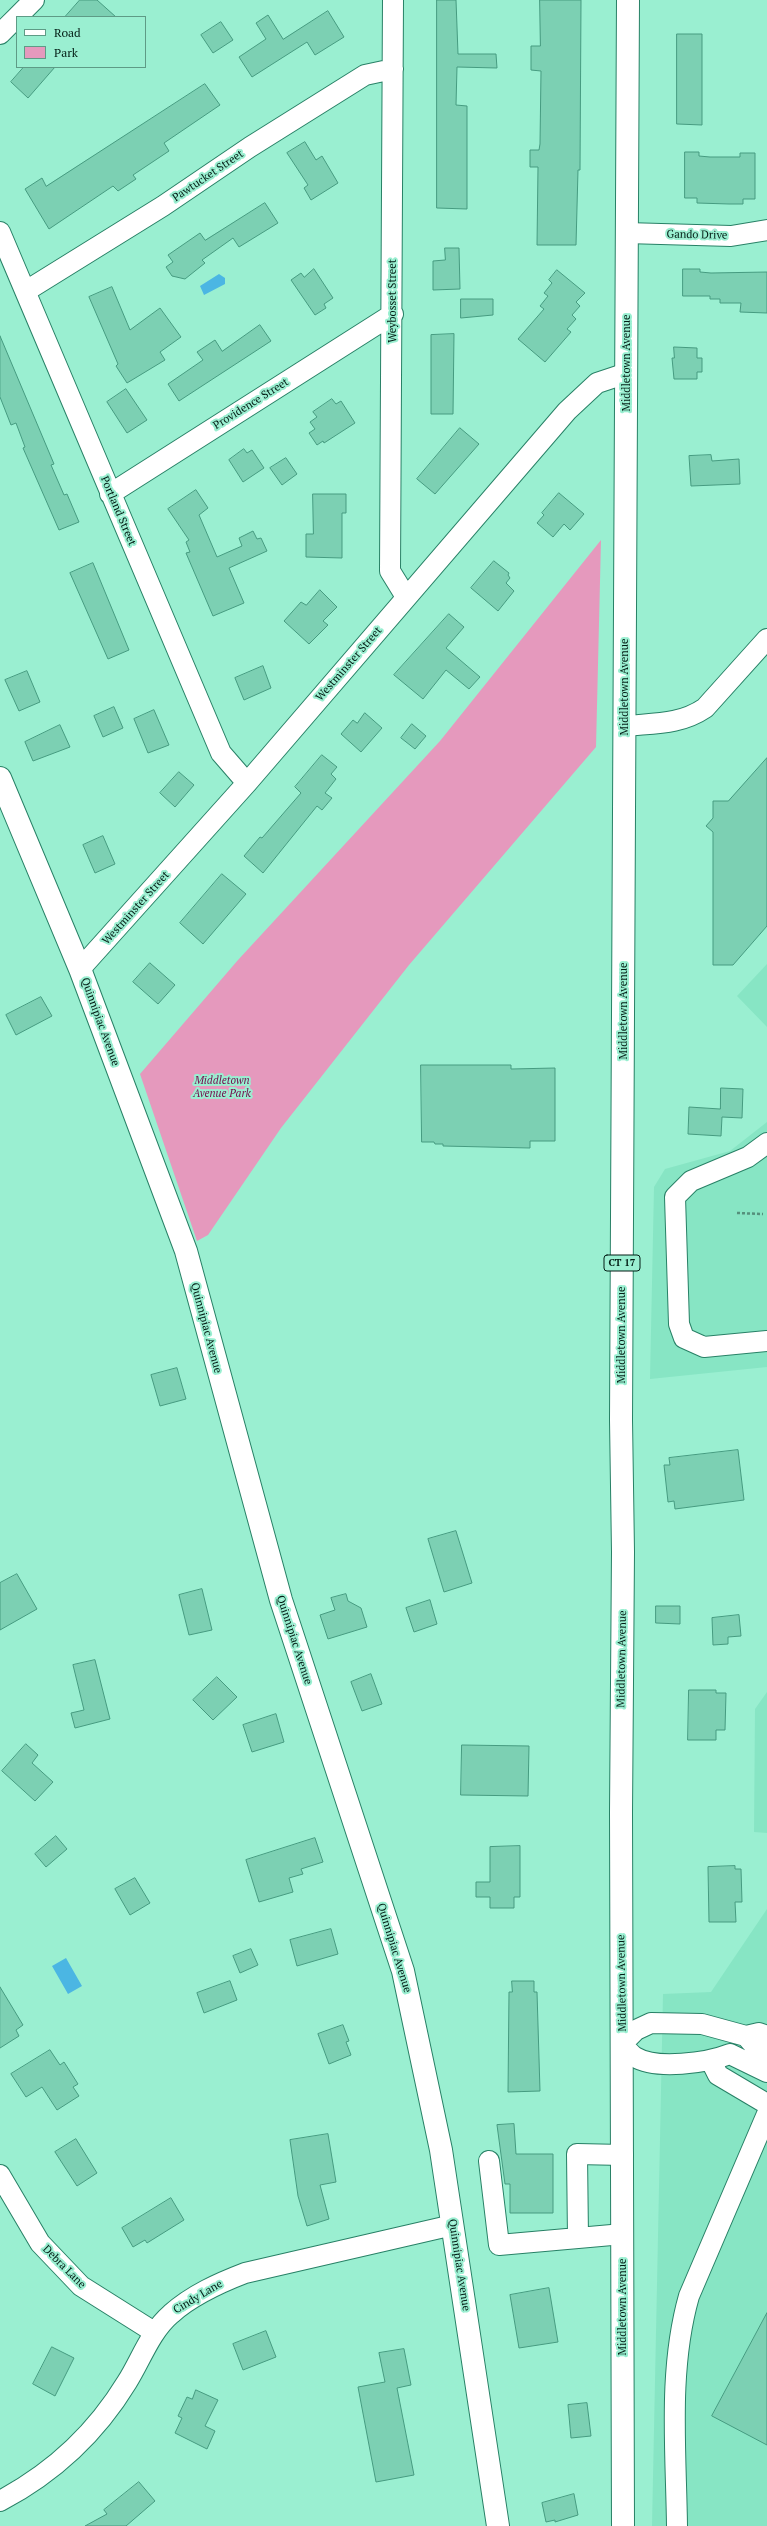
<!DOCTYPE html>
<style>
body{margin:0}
#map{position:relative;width:767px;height:2526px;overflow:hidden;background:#9aefd1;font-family:"PT Serif",serif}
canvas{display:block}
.legend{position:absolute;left:16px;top:16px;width:130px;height:52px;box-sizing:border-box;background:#9aefd1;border:1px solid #5e9b86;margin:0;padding:5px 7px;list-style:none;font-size:12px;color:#031d15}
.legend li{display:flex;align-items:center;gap:8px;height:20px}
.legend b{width:20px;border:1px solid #5e9b86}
</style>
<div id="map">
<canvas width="767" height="2526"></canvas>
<ul class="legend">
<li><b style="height:5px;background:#fff"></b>Road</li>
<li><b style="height:11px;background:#e599bd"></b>Park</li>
</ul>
</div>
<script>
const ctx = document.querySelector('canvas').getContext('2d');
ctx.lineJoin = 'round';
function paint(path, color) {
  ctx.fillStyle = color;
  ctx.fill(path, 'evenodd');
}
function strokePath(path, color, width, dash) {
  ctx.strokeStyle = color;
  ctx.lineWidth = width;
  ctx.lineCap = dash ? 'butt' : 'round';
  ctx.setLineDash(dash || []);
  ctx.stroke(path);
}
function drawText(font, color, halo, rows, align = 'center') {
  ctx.font = font + ' "PT Serif",serif';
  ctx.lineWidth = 4;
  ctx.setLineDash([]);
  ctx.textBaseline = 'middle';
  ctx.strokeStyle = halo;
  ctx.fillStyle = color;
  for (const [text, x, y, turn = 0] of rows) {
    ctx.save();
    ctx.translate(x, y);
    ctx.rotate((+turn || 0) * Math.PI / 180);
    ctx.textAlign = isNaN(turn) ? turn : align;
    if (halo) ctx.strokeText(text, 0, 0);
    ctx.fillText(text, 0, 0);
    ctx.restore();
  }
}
paint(new Path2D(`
 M767,964V1027L737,996Z
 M767,1122V1367L650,1379L654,1187L665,1169L730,1151Z
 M767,1692V1833L754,1832L755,1709Z
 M767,1909V2526H652L663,1994L711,1992Z`), '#87e5c4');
paint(new Path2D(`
 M601,540L596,747L409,965L281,1128L208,1235L197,1241L140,1074L238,960L440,741Z`), '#e599bd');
paint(new Path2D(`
 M219,274L225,278V284L204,295L200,286Z
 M66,1958L82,1986L68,1994L52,1966Z`), '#4bb6e3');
const building = new Path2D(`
 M80,0H97L116,17H65Z
 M437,0H456L458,54H496L497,68L457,67L456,105L467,106V209L437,208Z
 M540,0H581L580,170H578L576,245H537L538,167H530V150H539L540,144L541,71L531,70V46H540Z
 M328,11L344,37L315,55L307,42L252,77L239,57L266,39L256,23L268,15L283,39Z
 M221,22L233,40L213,53L201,35Z
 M677,34H702V125L677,124Z
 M24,67H55L28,98L11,82Z
 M205,84L220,105L164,143L169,151L133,175L136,179L118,191L113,186L49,229L25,189L42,178L46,186Z
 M305,142L316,160L322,156L338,183L311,200L304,188L308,185L287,153Z
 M685,152H699V156L710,157H740V153H755V199H743V204H729L697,203V198H685Z
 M265,203L278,223L239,247L233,238L202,260L205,263L185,279L172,276L166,267L173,262L168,255L200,233L205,240Z
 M445,248H459L460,289L433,290V261L445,260Z
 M314,269L333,298L324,304L326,308L315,315L291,280L301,273L304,277Z
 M683,269H700V272L711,273L767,272V313L740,312L741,303H720V299H710V296H683Z
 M557,270L585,293L576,302L580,306L572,315L576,319L567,329L571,332L545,362L518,339L544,309L540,306L548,296L544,293L552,283L549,280Z
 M112,287L130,330L160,308L181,337L160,352L165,360L127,383L116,366L118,364L89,297Z
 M461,299H493V315L461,318Z
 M260,325L271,341L179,401L168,384L203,360L197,352L215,340L222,351Z
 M454,334L453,414H431V335Z
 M0,336L54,464L51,465L64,495L67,494L79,522L59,530L23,448L25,447L16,423L11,425L0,397Z
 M674,347L697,348V358H702V372H697V379H674L672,358H674Z
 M126,389L147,420L127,433L107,402Z
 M332,399L336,404L341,401L355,423L324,443L323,441L317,445L309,433L315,429L310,422L317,417L313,412Z
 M460,428L479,444L435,494L417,479Z
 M244,449L247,453L252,450L264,468L243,482L229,460Z
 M711,455L712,461L739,459L740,484L691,486L689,456Z
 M286,458L297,474L282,485L270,468Z
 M196,490L208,508L199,515L217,557L242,546L239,538L253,531L257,539L261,538L267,551L229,568L244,603L213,616L186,553L190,552L186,542L189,540L168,509Z
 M559,493L584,514L570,530L564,524L553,537L537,523L544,515L542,513Z
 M313,494H346V513H342V558L306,557V534H313Z
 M494,561L509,573L508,575L510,578L506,583L514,591L498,611L471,588Z
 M93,563L129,650L108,659L70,573Z
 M320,590L337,607L323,621L328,625L309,644L284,621L301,602L306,605Z
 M449,614L464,627L446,648L480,677L469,689L446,670L423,699L394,675Z
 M263,666L271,688L244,700L235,678Z
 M27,671L40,702L19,711L5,680Z
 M114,707L123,728L103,737L94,716Z
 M154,710L169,745L148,753L134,719Z
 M365,713L382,728L361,752L341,734L353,720L357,723Z
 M412,724L426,736L415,749L401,738Z
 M60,725L70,747L33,761L25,742Z
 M322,755L337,767L331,774L336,779L325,793L332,798L322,810L317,806L263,873L244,856L260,837L262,838L301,793L295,787Z
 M767,758V926L733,965H713V832L706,826L713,818V801H728Z
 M179,772L194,785L175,807L160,793Z
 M103,836L115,864L95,873L83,845Z
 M222,874L246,894L203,944L180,923Z
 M150,963L175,985L158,1004L133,982Z
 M41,997L52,1016L16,1035L6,1015Z
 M421,1065H511V1069L555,1068V1141H530V1148L443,1146V1144H435L434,1142H422Z
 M721,1088L743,1089L742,1118L722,1117L721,1136L688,1134L689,1107L720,1109Z
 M177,1368L186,1399L160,1406L151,1375Z
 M738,1450L744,1500L675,1509L674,1501L668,1502L664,1465H670L669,1458Z
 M456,1531L472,1583L444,1592L428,1539Z
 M17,1574L37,1609L0,1630V1583Z
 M202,1589L212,1630L189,1635L179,1595Z
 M346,1594L348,1601L361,1608L367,1627L328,1639L320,1615L335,1610L331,1598Z
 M430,1600L437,1624L414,1632L406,1608Z
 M656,1606H680V1624L656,1623Z
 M739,1615L741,1636L728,1637V1644L713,1645L712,1618Z
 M95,1660L110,1719L75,1728L71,1713L84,1710L73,1665Z
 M371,1674L382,1704L362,1711L351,1682Z
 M217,1677L237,1697L213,1720L193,1700Z
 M689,1690H716V1693H726L725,1730H716V1740H688Z
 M276,1714L284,1742L252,1752L243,1725Z
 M26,1744L38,1755L32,1763L53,1782L35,1801L2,1771Z
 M462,1745L529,1746L528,1796L461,1795Z
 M56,1836L67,1849L46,1867L35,1854Z
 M315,1838L323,1862L301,1869L303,1874L289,1878L293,1892L259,1902L246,1860Z
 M520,1846V1897H514V1908H490V1897H476V1882H490V1847Z
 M735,1866V1869H741L742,1902H735L736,1922H709L708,1867Z
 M135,1878L150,1903L130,1915L115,1889Z
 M331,1929L338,1954L297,1966L290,1940Z
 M251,1949L258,1965L240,1973L233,1956Z
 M230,1981L237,2000L204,2013L197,1993Z
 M512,1981H534V1992H537L540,2091L508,2092L509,1992H512Z
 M0,1987L23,2025L16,2030L19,2036L0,2048Z
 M343,2025L349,2041L346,2042L351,2055L329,2064L318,2034Z
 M50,2050L60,2065L64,2062L78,2084L73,2087L79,2096L57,2110L42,2087L26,2097L11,2074Z
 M514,2124L516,2154H553V2213H510V2184H505L497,2125Z
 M328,2134L336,2182L320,2185L329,2219L307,2226L298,2196L290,2140Z
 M76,2139L97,2173L77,2186L55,2152Z
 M171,2198L184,2220L147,2243L145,2240L133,2247L122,2228Z
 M549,2288L558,2342L519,2348L510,2295Z
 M767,2313V2445L712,2416Z
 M266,2331L276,2357L243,2370L233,2344Z
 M52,2347L74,2358L55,2396L33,2384Z
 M404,2349L411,2385L397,2388L414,2475L376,2482L358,2387L385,2382L379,2353Z
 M196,2390L218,2400L205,2426L215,2431L207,2449L175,2433L182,2418L178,2416L187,2397L192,2399Z
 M587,2403L591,2436L571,2438L568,2405Z
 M139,2482L155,2501L126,2526H85L107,2514L104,2510Z
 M574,2494L578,2515L555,2522V2520L546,2522L542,2503Z`);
paint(building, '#7cd0b3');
strokePath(building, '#469b80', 1);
const minor = new Path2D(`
 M393,0L390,571L406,597
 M17,17L34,0
 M0,34L17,17
 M0,232L221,753L247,783
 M626,233L731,236L767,230
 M26,291L163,206L250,147L365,75L393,69
 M110,494L393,314
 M625,726C654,723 680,725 705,708L767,639
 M80,969L247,783L567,411L597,383L627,373
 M767,1143L748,1157L691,1181L675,1197L679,1324L684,1338L704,1347L767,1341
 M746,2036L754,2045L767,2052
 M767,2036L759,2033L746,2036L702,2024L651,2023L636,2030L622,2044C626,2048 630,2054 635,2057C656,2070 707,2063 730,2054L767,2072
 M711,2061L718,2075L767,2104
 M489,2161L499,2245L578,2238L577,2154L623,2155
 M0,2175L40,2243L81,2286L154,2332
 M578,2238L623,2234
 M0,2501C53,2473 96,2433 127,2382C141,2360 150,2332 171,2314C192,2295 219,2283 245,2273L453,2225
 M677,2526C676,2449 668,2370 689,2296L767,2114`);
const major = new Path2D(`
 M0,778L80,969L186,1251L281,1600L403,1971L441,2150L498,2526
 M623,2526L621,1812L623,1552L621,1420L628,0`);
strokePath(minor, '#288166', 22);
strokePath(major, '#288166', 24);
strokePath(new Path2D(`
 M737,1213L763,1214`), '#55907c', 2.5, [3, 2]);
strokePath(minor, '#fff', 20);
strokePath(major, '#fff', 22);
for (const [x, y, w] of [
 [622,1263,36]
]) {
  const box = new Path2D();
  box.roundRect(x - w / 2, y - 8, w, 16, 3);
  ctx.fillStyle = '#9aefd1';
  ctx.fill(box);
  strokePath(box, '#031d15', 1);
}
drawText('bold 10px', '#031d15', null, [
 ["CT 17",622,1263]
]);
drawText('11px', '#031d15', '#9aefd1', [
 ["Pawtucket Street",208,176,-34],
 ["Gando Drive",697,235,1],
 ["Weybosset Street",393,301,-90],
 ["Middletown Avenue",627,363,-90],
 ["Providence Street",251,404,-32],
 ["Portland Street",118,511,67],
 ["Westminster Street",349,664,-49],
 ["Middletown Avenue",625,687,-90],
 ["Westminster Street",136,908,-48],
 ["Middletown Avenue",624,1011,-90],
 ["Quinnipiac Avenue",100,1022,70],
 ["Quinnipiac Avenue",206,1328,75],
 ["Middletown Avenue",622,1335,-90],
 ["Quinnipiac Avenue",294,1640,72],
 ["Middletown Avenue",622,1659,-89],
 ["Quinnipiac Avenue",394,1948,73],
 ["Middletown Avenue",622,1983,-91],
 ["Quinnipiac Avenue",459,2265,81],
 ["Debra Lane",64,2267,45],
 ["Cindy Lane",198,2297,-31],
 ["Middletown Avenue",623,2307,-90]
]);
drawText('italic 11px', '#740c4c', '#9aefd1', [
 ["Middletown",222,1081],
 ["Avenue Park",222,1094]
]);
</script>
